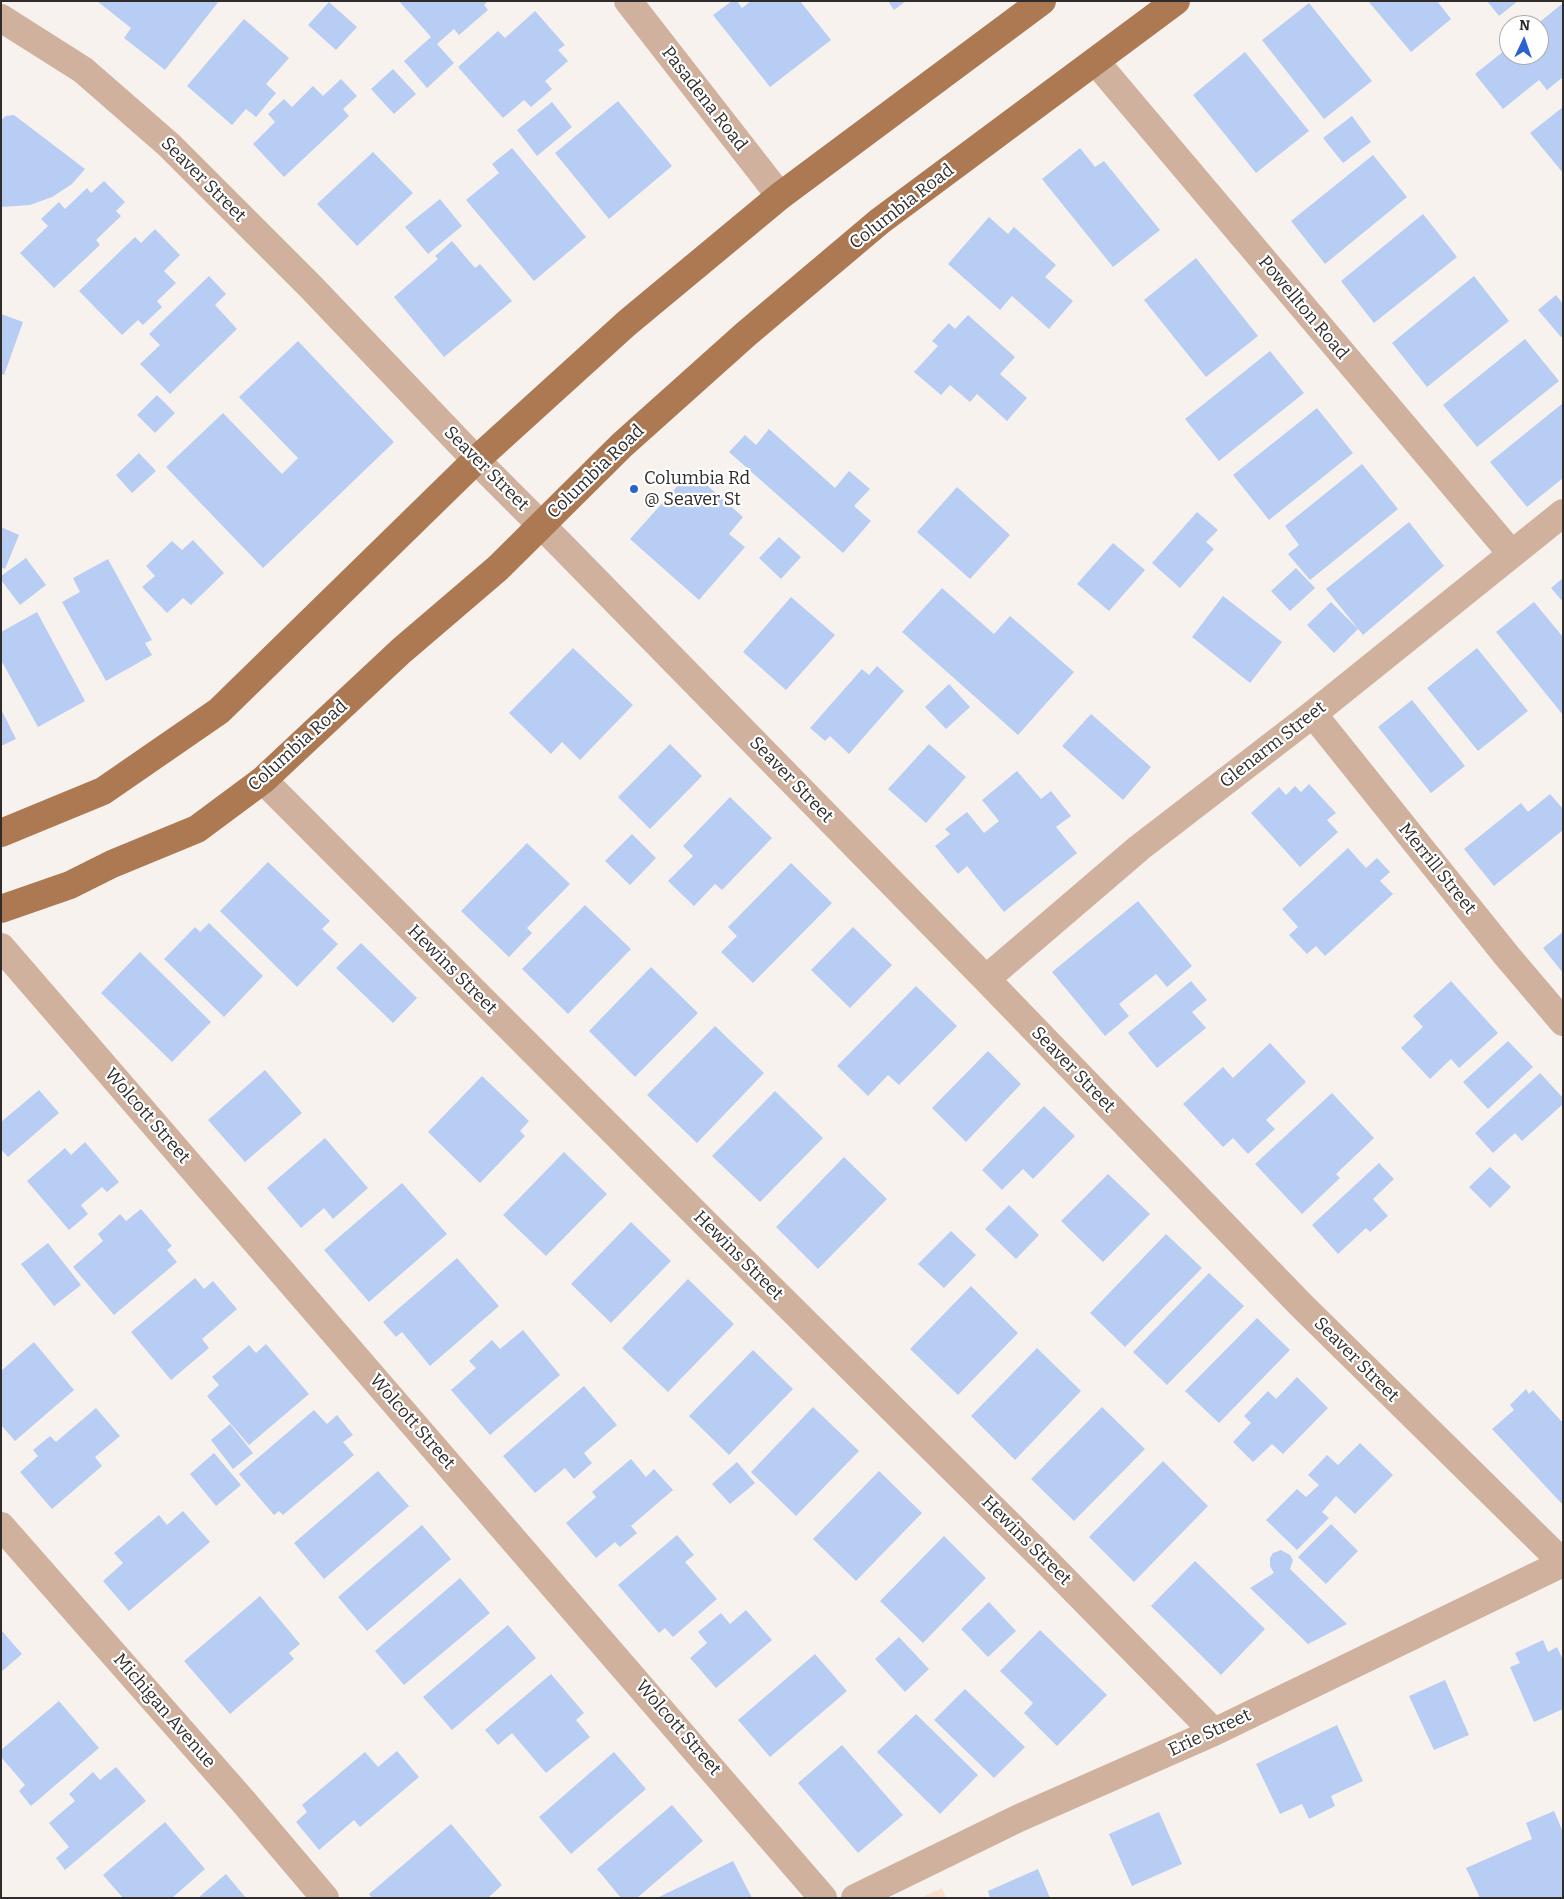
<!DOCTYPE html>
<style>
body{margin:0}
#map{position:relative;width:1564px;height:1899px;overflow:hidden;background:#f8f2ee;font-family:Bitter,serif}
canvas{display:block}
.frame{position:absolute;inset:0;border:2px solid #2f2c2b;pointer-events:none}
.north{position:absolute;left:1499px;top:15px;width:50px;height:50px;box-sizing:border-box;background:#fff;border:1px solid #acabaa;border-radius:50%;rotate:3deg;font-size:14px;font-weight:700;line-height:20px;text-align:center;color:#2f2c2b}
.north::after{content:'';display:block;margin:auto;width:18px;height:22px;background:#2963d0;clip-path:polygon(50% 0,100% 100%,50% 72%,0 100%)}
</style>
<div id="map">
<canvas width="1564" height="1899"></canvas>
<div class="frame"></div>
<div class="north">N</div>
</div>
<script>
const ctx = document.querySelector('canvas').getContext('2d');
ctx.lineJoin = 'round';
function paint(path, color) {
  ctx.fillStyle = color;
  ctx.fill(path, 'evenodd');
}
function strokePath(path, color, width, dash) {
  ctx.strokeStyle = color;
  ctx.lineWidth = width;
  ctx.lineCap = dash ? 'butt' : 'round';
  ctx.setLineDash(dash || []);
  ctx.stroke(path);
}
function drawText(font, color, halo, rows, align = 'center') {
  ctx.font = font + ' Bitter,serif';
  ctx.lineWidth = 4.5;
  ctx.setLineDash([]);
  ctx.textBaseline = 'middle';
  ctx.strokeStyle = halo;
  ctx.fillStyle = color;
  for (const [text, x, y, turn = 0] of rows) {
    ctx.save();
    ctx.translate(x, y);
    ctx.rotate((+turn || 0) * Math.PI / 180);
    ctx.textAlign = isNaN(turn) ? turn : align;
    if (halo) ctx.strokeText(text, 0, 0);
    ctx.fillText(text, 0, 0);
    ctx.restore();
  }
}
paint(new Path2D(`
 M942,1888L946,1898H921Z`), '#f9dfcc');
paint(new Path2D(`
 M97,1H219L165,70L124,38L131,28Z
 M399,1H488L484,5L488,10L459,35L454,29L437,44L454,63L427,88L404,61L431,37Z
 M732,1H737L742,8L751,1H800L831,40L770,87L713,15Z
 M888,1H906L894,10Z
 M1368,1H1437L1451,19L1411,52Z
 M1487,1H1518L1499,16Z
 M329,2L357,27L336,50L308,25Z
 M1309,3L1372,81L1324,119L1262,40Z
 M1563,3V77L1547,90L1539,80L1503,109L1475,74L1509,47V55H1539V25H1536Z
 M535,11L565,45L558,50L568,61L545,81L552,89L531,107L524,100L503,118L458,67L498,31L505,38Z
 M244,19L289,58L266,84L276,93L256,117L246,109L232,125L187,86Z
 M1245,52L1309,131L1256,173L1193,95Z
 M393,69L416,94L394,114L371,89Z
 M341,79L357,96L343,109L349,116L284,177L253,144L275,122L268,114L284,99L292,107L313,86L323,96Z
 M618,101L672,166L609,219L555,153Z
 M552,102L572,127L537,156L517,130Z
 M1563,107V173L1530,133Z
 M14,115L85,169L72,184L52,197L30,205L1,207V120L6,116Z
 M1352,116L1371,142L1343,163L1323,138Z
 M512,148L586,237L534,281L466,200L499,173L492,164Z
 M1080,148L1095,167L1104,161L1160,230L1113,267L1042,179Z
 M373,152L413,193L357,246L317,204Z
 M1373,155L1407,197L1325,264L1291,221Z
 M104,181L125,202L116,211L121,216L96,240L100,245L54,288L20,253L48,226L41,219L59,202L65,209L87,188L91,193Z
 M440,199L462,226L428,254L405,227Z
 M1423,214L1457,257L1374,323L1341,281Z
 M989,217L1008,234L1014,227L1056,265L1045,277L1073,301L1049,329L1012,296L1000,310L948,264Z
 M155,229L180,255L164,271L176,283L157,301L162,307L143,325L138,320L122,335L79,291L135,237L141,243Z
 M452,241L475,268L480,264L512,301L444,357L394,297L438,259L435,256Z
 M1196,258L1258,336L1206,377L1144,300Z
 M209,276L226,294L215,305L237,329L170,394L140,364L160,345L149,334Z
 M1474,276L1509,321L1427,387L1392,343Z
 M1556,295L1563,304V336L1561,337L1538,310Z
 M1,314L23,322L4,375L1,374Z
 M968,315L1015,357L1000,374L1027,398L1007,421L977,394L970,402L950,385L941,395L914,372L938,346L932,341L949,323L955,329Z
 M1525,339L1559,381L1477,447L1443,405Z
 M298,341L394,442L263,568L166,467L223,413L282,474L298,458L239,397Z
 M1270,351L1304,393L1219,461L1185,419Z
 M157,395L175,413L155,433L137,415Z
 M1563,403V478L1527,507L1490,462Z
 M1317,408L1353,453L1269,520L1233,475Z
 M769,429L835,488L849,471L870,489L854,506L871,521L843,553L729,452L745,435L756,445Z
 M139,453L156,471L132,493L116,475Z
 M1362,464L1398,509L1310,580L1288,554L1299,545L1285,526Z
 M691,471L743,517L729,534L745,547L699,600L630,539Z
 M957,487L1010,535L970,579L917,532Z
 M1197,512L1218,530L1206,542L1214,549L1180,588L1152,563Z
 M1409,522L1444,566L1363,635L1326,589Z
 M1,527L19,535L5,569L1,567Z
 M779,537L801,557L781,579L759,558Z
 M193,540L224,573L191,605L183,598L167,613L142,587L155,576L146,566L172,541L182,550Z
 M1113,543L1145,570L1109,611L1077,584Z
 M26,558L46,585L20,605L1,580V576Z
 M108,559L152,640L145,643L152,655L106,681L62,602L80,592L73,578Z
 M1296,568L1315,588L1290,611L1271,591Z
 M1563,578V602L1551,588Z
 M942,588L994,634L1010,616L1074,672L1018,735L902,632Z
 M1223,596L1282,642L1250,683L1192,637Z
 M791,597L835,635L786,690L743,652Z
 M1331,602L1358,629L1334,653L1307,625Z
 M1534,602L1563,637V715L1496,632Z
 M37,612L85,701L38,727L1,660V632Z
 M573,648L633,705L580,760L562,742L551,754L509,713Z
 M1477,648L1528,711L1478,751L1427,688Z
 M877,666L904,691L849,754L830,736L825,741L810,728L862,669L869,675Z
 M949,684L970,707L946,729L925,707Z
 M1412,700L1465,766L1431,793L1378,727Z
 M1,709L16,739L1,746Z
 M1091,714L1151,767L1123,800L1062,746Z
 M670,744L702,776L650,829L618,797Z
 M929,744L966,777L926,823L888,789Z
 M1017,771L1041,799L1051,791L1071,816L1056,827L1077,853L1004,912L967,866L958,874L935,846L950,834L945,829L967,812L984,833L999,821L982,800Z
 M1309,784L1336,813L1327,820L1338,832L1300,867L1251,813L1279,787L1286,795L1295,786L1301,792Z
 M1550,794L1563,809V830L1494,886L1464,849L1521,803L1528,812Z
 M730,797L772,838L722,890L715,884L694,906L668,881L693,856L683,846Z
 M632,834L656,858L630,885L605,861Z
 M527,843L570,884L527,928L532,933L509,957L461,911Z
 M1348,848L1366,868L1377,858L1390,872L1380,881L1393,894L1325,956L1316,946L1307,954L1289,935L1298,927L1282,909Z
 M268,862L330,921L322,929L338,944L297,987L220,911Z
 M791,863L832,903L753,983L721,952L737,936L728,927Z
 M1138,901L1192,966L1167,987L1156,974L1119,1004L1129,1016L1105,1036L1052,972Z
 M585,905L631,949L568,1014L522,969Z
 M209,923L263,976L224,1017L164,959L195,927L200,932Z
 M853,927L892,965L850,1008L811,970Z
 M1563,932V973L1543,948Z
 M361,943L417,998L393,1023L336,968Z
 M140,952L211,1022L172,1062L101,993Z
 M651,967L698,1013L635,1077L589,1031Z
 M1191,981L1207,1000L1192,1012L1206,1028L1157,1068L1128,1033Z
 M1451,981L1498,1033L1459,1068L1451,1059L1430,1079L1401,1048L1423,1027L1413,1016Z
 M916,986L957,1026L899,1085L888,1075L868,1096L837,1066Z
 M715,1026L764,1073L697,1143L647,1095Z
 M1508,1041L1533,1067L1488,1109L1463,1082Z
 M1270,1043L1306,1082L1266,1120L1275,1129L1248,1154L1233,1138L1223,1147L1183,1104L1223,1067L1233,1078Z
 M988,1051L1021,1084L966,1142L932,1108Z
 M265,1070L302,1113L245,1162L208,1120Z
 M1540,1073L1563,1098V1104L1522,1141L1515,1133L1493,1153L1475,1133Z
 M482,1076L529,1121L520,1131L525,1136L480,1183L428,1132Z
 M39,1090L59,1113L8,1157L1,1149V1122Z
 M775,1091L823,1138L760,1202L712,1156Z
 M1332,1093L1374,1138L1336,1174L1340,1178L1302,1214L1255,1164Z
 M1044,1106L1075,1136L1033,1179L1023,1169L1002,1190L982,1170Z
 M325,1138L368,1188L333,1219L324,1208L301,1228L267,1188Z
 M85,1142L119,1182L107,1192L102,1187L81,1205L88,1214L69,1230L27,1181L65,1148L71,1155Z
 M564,1152L607,1194L546,1256L503,1215Z
 M844,1157L887,1199L818,1269L776,1227Z
 M1379,1163L1394,1179L1373,1199L1388,1216L1370,1232L1366,1228L1338,1254L1312,1225Z
 M1490,1167L1511,1187L1490,1208L1469,1187Z
 M1108,1174L1150,1214L1103,1262L1061,1221Z
 M402,1183L447,1234L369,1302L324,1250Z
 M1009,1205L1039,1235L1016,1259L985,1229Z
 M141,1209L172,1246L167,1250L177,1262L114,1315L73,1267L103,1241L98,1234L120,1214L126,1221Z
 M631,1222L671,1261L611,1323L571,1284Z
 M951,1231L976,1255L944,1288L918,1264Z
 M1166,1234L1202,1268L1125,1347L1090,1313Z
 M48,1243L81,1285L54,1306L21,1264Z
 M457,1258L499,1306L430,1366L402,1332L396,1337L383,1322Z
 M1209,1273L1244,1306L1167,1385L1133,1352Z
 M195,1278L204,1289L213,1281L237,1309L202,1339L209,1348L171,1380L131,1332Z
 M688,1279L734,1324L668,1392L622,1348Z
 M971,1286L1018,1333L958,1395L910,1349Z
 M1257,1318L1290,1350L1219,1423L1185,1391Z
 M523,1330L560,1375L490,1435L451,1390L476,1368L469,1361L492,1340L500,1349Z
 M34,1342L74,1390L15,1441L1,1425V1371Z
 M266,1344L309,1394L249,1445L207,1396L219,1385L212,1377L249,1345L256,1353Z
 M1037,1348L1081,1391L1015,1460L971,1416Z
 M753,1350L793,1389L729,1455L689,1416Z
 M1297,1377L1328,1408L1283,1454L1272,1444L1253,1462L1233,1442L1251,1423L1244,1416L1268,1391L1276,1399Z
 M584,1386L617,1425L584,1453L592,1463L574,1479L565,1468L535,1493L503,1456Z
 M1526,1389L1529,1394L1533,1390L1563,1423V1505L1492,1429L1514,1410L1510,1405Z
 M813,1407L859,1451L796,1516L751,1472Z
 M1102,1407L1145,1449L1074,1521L1031,1479Z
 M96,1408L120,1436L95,1457L102,1466L52,1509L20,1472L38,1456L33,1450L50,1436L56,1442Z
 M314,1410L327,1424L337,1415L353,1435L343,1442L354,1455L283,1515L279,1511L274,1515L239,1474Z
 M230,1424L253,1453L233,1469L211,1440Z
 M1360,1443L1393,1475L1355,1514L1336,1496L1322,1512L1329,1518L1297,1550L1266,1520L1297,1489L1306,1497L1319,1485L1308,1475L1327,1455L1338,1465Z
 M214,1453L241,1485L216,1506L190,1474Z
 M631,1459L646,1477L654,1469L673,1490L631,1526L637,1533L620,1547L615,1542L596,1558L566,1523L596,1497L592,1492Z
 M1163,1461L1208,1506L1134,1582L1089,1537Z
 M737,1462L755,1483L730,1504L712,1484Z
 M378,1471L409,1506L324,1579L294,1543Z
 M879,1471L922,1513L856,1581L813,1539Z
 M183,1511L210,1542L129,1611L103,1581L123,1563L114,1553L159,1515L167,1525Z
 M1331,1524L1358,1551L1326,1584L1298,1557Z
 M422,1525L451,1559L367,1631L338,1597Z
 M677,1535L694,1555L685,1562L717,1599L673,1637L665,1628L659,1633L618,1585Z
 M944,1536L986,1578L923,1643L880,1601Z
 M1281,1550L1290,1555L1293,1560L1290,1569L1347,1624L1308,1644L1250,1588L1274,1573L1270,1566V1558L1273,1553Z
 M1195,1561L1265,1629L1221,1675L1151,1606Z
 M460,1578L490,1613L404,1685L375,1651Z
 M260,1596L300,1644L289,1653L294,1659L230,1714L184,1661Z
 M989,1602L1016,1631L988,1657L961,1629Z
 M746,1610L772,1640L716,1688L690,1658L707,1643L698,1632L721,1613L730,1624Z
 M508,1625L536,1658L452,1730L423,1697Z
 M1,1630L22,1654L1,1672Z
 M1040,1630L1107,1695L1057,1746L1024,1713L1033,1703L1000,1671Z
 M899,1637L929,1669L905,1692L875,1659Z
 M1543,1640L1548,1652L1557,1647L1563,1660V1709L1534,1722L1510,1667L1520,1663L1515,1653Z
 M815,1654L847,1691L770,1757L738,1720Z
 M551,1674L584,1713L576,1720L590,1737L546,1773L512,1733L498,1745L485,1730Z
 M1445,1680L1469,1735L1434,1750L1409,1696Z
 M965,1689L1025,1747L994,1778L934,1720Z
 M59,1701L99,1748L31,1806L19,1791L25,1785L1,1757V1750Z
 M916,1714L978,1775L940,1814L877,1752Z
 M1337,1725L1363,1781L1331,1796L1335,1806L1309,1819L1302,1804L1280,1814L1256,1764Z
 M842,1745L903,1815L858,1853L798,1783Z
 M397,1751L419,1777L360,1827L354,1820L319,1850L296,1822L307,1812L302,1805L365,1752L378,1767Z
 M614,1752L646,1789L571,1854L539,1817Z
 M116,1767L146,1801L65,1870L56,1858L69,1847L49,1823L75,1801L69,1794L93,1772L100,1780Z
 M672,1805L703,1841L637,1898H621L597,1869Z
 M1554,1811L1563,1832V1898H1480L1466,1868L1532,1839L1526,1823Z
 M1159,1812L1182,1864L1132,1886L1109,1834Z
 M165,1822L205,1869L172,1898H123L103,1875Z
 M451,1824L502,1885L488,1898H372L369,1894Z
 M733,1861L752,1898H657Z
 M1038,1869L1050,1898H990L988,1891Z
 M226,1874L246,1898H198Z`), '#b7cdf4');
strokePath(new Path2D(`
 M628,1L780,196
 M1,18L83,70L169,145L311,287L476,460L562,546L986,979L1301,1305L1563,1563
 M1096,62L1511,553
 M1313,714L1507,956L1563,1022
 M263,780L715,1233L1048,1563L1214,1732
 M1,947L823,1898
 M986,979L1139,848L1313,714L1563,513
 M1,1526L242,1800L325,1898
 M855,1898L1019,1818L1214,1732L1563,1563`), '#cfb19d', 28);
strokePath(new Path2D(`
 M1,833L103,791L219,711L476,460L627,323L780,196L1042,1
 M1,909L70,885L112,864L197,829L263,780L401,651L498,568L622,445L746,334L880,221L1176,1`), '#ac7952', 28);
for (const [x, y, r, color] of [
 [634,489,5,"#2963d0"]
]) {
  const dot = new Path2D();
  dot.arc(x, y, r, 0, 2 * Math.PI);
  ctx.fillStyle = color;
  ctx.fill(dot);
  strokePath(dot, '#fff', 2);
}
drawText('18px', '#2f2c2b', '#fff', [
 ["Pasadena Road",704,99,52],
 ["Seaver Street",203,180,45],
 ["Columbia Road",902,207,-38],
 ["Powellton Road",1303,308,50],
 ["Seaver Street",486,469,45],
 ["Columbia Road",596,472,-44],
 ["Glenarm Street",1273,745,-38],
 ["Columbia Road",298,746,-42],
 ["Seaver Street",791,780,46],
 ["Merrill Street",1437,869,51],
 ["Hewins Street",452,970,45],
 ["Seaver Street",1073,1070,46],
 ["Wolcott Street",147,1116,49],
 ["Hewins Street",738,1256,45],
 ["Seaver Street",1356,1360,45],
 ["Wolcott Street",412,1422,49],
 ["Hewins Street",1026,1541,45],
 ["Michigan Avenue",164,1711,49],
 ["Wolcott Street",678,1728,49],
 ["Erie Street",1210,1733,-25]
]);
drawText('18px', '#2f2c2b', '#fff', [
 ["Columbia Rd",644,479],
 ["@ Seaver St",644,500]
], 'left');
</script>
